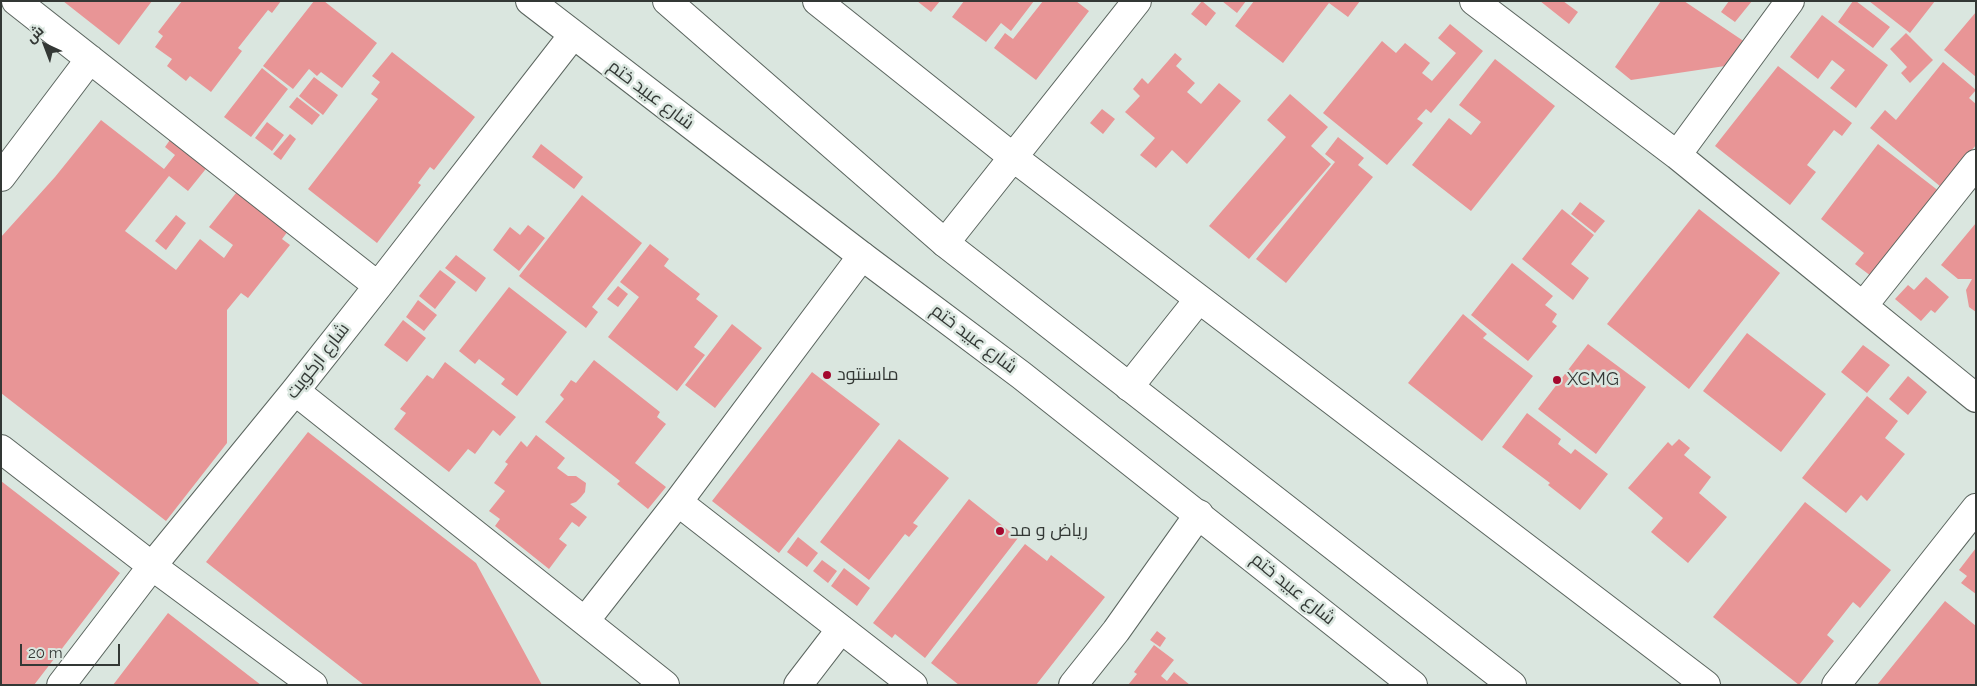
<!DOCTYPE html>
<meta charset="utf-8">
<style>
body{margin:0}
#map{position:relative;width:1977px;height:686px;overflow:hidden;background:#dae6df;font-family:Raleway,Cairo,sans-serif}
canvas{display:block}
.frame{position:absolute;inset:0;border:2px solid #333835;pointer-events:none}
.north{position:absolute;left:20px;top:20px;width:50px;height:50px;-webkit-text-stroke:4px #dae6df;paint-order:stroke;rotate:317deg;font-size:14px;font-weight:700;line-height:20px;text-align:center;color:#333835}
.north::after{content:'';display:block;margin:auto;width:18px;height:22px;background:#333835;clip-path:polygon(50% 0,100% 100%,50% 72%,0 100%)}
.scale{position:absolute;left:20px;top:644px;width:100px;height:22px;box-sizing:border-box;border:2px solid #333835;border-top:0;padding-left:6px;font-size:15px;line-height:18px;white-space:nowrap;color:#333835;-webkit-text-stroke:4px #dae6df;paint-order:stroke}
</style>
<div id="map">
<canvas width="1977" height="686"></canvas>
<div class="frame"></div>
<div class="north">ش</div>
<div class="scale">20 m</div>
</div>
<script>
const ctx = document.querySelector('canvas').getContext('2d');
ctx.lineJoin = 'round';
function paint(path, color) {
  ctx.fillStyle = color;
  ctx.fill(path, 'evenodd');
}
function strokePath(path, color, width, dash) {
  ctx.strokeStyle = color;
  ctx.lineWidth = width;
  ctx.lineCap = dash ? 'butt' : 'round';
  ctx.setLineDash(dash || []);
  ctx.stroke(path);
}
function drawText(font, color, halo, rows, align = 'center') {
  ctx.font = font + ' Raleway,Cairo,sans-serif';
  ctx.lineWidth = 5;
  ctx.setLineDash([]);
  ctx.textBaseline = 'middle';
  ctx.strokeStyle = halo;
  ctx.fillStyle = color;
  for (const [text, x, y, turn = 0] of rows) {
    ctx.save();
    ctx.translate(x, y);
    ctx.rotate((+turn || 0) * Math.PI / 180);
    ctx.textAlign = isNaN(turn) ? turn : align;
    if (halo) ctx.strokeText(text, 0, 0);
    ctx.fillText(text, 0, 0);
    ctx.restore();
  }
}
paint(new Path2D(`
 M63,1H152L119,45Z
 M182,1H281L272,13L268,10L238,48L242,51L211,92L190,76L186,81L167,66L172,59L155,47L163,36L158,32Z
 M314,1H324L377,43L342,88L321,72L317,76L309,69L293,89L263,66Z
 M917,1H940L931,12Z
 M964,1H1034L1011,31L1001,23L986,42L952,17Z
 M1043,1H1076L1089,11L1036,80L994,48L1005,33L1013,39Z
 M1202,1L1216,13L1206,26L1191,14Z
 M1222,1H1246L1237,13Z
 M1254,1H1360L1348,17L1329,3L1283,63L1235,26Z
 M1540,1H1563L1578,12L1569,24Z
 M1661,1H1684L1745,42L1733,71L1725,66L1631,80L1615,67Z
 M1729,1H1752L1735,22L1721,12Z
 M1853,1H1856L1890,27L1873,48L1838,22Z
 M1869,1H1935L1910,33Z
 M1976,12V77L1944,50Z
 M1822,15L1888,65L1856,108L1830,88L1845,70L1832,60L1818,79L1790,57Z
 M1450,24L1483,51L1431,113L1426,109L1417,119L1423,123L1387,165L1323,113L1382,41L1396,53L1405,43L1430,63L1422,73L1432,81L1456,53L1438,38Z
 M1906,33L1933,60L1910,83L1901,73L1907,67L1890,49Z
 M392,52L475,117L434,170L430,167L418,183L421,185L377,243L308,189L378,99L371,94L380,82L372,76Z
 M1175,53L1182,59L1176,66L1195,83L1187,92L1201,104L1219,83L1241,101L1187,164L1172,150L1156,168L1140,155L1155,138L1125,112L1140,96L1133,89L1142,78L1148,84Z
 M1495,59L1555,106L1471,211L1412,165L1449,118L1471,135L1481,122L1459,105Z
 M1943,62L1976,90L1969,98L1976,104V145L1941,187L1870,128L1885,110L1896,120Z
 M1778,66L1852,123L1842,136L1834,130L1807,165L1816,172L1790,205L1715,146Z
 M262,68L288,89L251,137L224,117Z
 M314,77L338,95L323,115L299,96Z
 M1290,94L1328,127L1311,146L1331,164L1249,259L1209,226L1286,137L1267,120Z
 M297,97L320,115L312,125L289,107Z
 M1102,109L1115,119L1103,134L1090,123Z
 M101,120L164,169L175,155L165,147L172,137L209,165L188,191L169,176L125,231L176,270L200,239L224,258L233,245L209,227L240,188L291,227L282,239L290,245L248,298L241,293L227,310V443L166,521L1,393V237L55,177Z
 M267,122L284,135L272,151L255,138Z
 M290,134L296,139L281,160L273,154Z
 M1338,137L1364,158L1358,165L1373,177L1286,283L1256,259L1335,162L1325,154Z
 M541,144L583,177L574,189L532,157Z
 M1878,144L1944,195L1871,276L1855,264L1864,253L1821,219Z
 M582,195L642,243L592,307L598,312L586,328L519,276Z
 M1580,202L1605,221L1595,233L1571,214Z
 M1562,209L1594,235L1571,264L1589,278L1573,300L1522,259Z
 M1699,209L1780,273L1689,389L1607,324Z
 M176,215L186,223L166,250L155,241Z
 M1976,223V312L1969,307L1966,290L1972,279H1958L1941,265Z
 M528,225L545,238L519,271L493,250L510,227L520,235Z
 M650,244L669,259L664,266L700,294L696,299L718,316L694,347L705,355L677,391L608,337L639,297L620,282Z
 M456,255L486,278L476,292L445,268Z
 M1512,263L1553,296L1545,305L1557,314L1552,322L1557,326L1528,361L1471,315Z
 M440,270L456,282L435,309L419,296Z
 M1926,277L1949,297L1935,313L1931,310L1921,321L1895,299L1908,285L1914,290Z
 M618,286L628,294L618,307L607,299Z
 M509,287L567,332L517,396L501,384L505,379L479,359L475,364L459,351Z
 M418,300L437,315L424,331L406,317Z
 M1463,314L1487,334L1483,338L1533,376L1482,441L1408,383Z
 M403,320L426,338L407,362L384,345Z
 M732,324L762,348L715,408L685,385Z
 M1747,333L1826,394L1781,452L1703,391Z
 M1588,344L1646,387L1596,454L1538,409Z
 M1863,345L1890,365L1867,393L1841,372Z
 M594,360L660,412L657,417L666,424L635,463L666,487L648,509L617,484L620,481L545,422L564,399L560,395L571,380L576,383Z
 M445,362L516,417L500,436L493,430L475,454L468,449L449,472L394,429L406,413L400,409L427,375L433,379Z
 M812,372L880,424L779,553L712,501Z
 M1908,376L1927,392L1908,415L1889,399Z
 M1867,396L1898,421L1885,438L1905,454L1867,501L1861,495L1846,513L1802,478Z
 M1527,413L1561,439L1558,444L1571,454L1575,449L1608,474L1580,510L1548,485L1550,483L1502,447Z
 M308,432L476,563L542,685H364L206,562Z
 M536,435L565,458L557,468L568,476H576L586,483L585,492L581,497L576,502L570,504L587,517L579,527L572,522L559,539L567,545L549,569L495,526L500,519L489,511L505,491L494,483L508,464L505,462L521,441L527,447Z
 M899,439L949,478L913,523L918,526L909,537L905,534L869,580L820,542Z
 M1679,439L1690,448L1684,455L1711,477L1699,493L1727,517L1688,563L1651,532L1663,518L1628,488L1668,442L1672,446Z
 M1,481L120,573L34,685H1Z
 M969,499L1018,538L925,658L895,634L892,638L873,623Z
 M1805,502L1891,570L1860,608L1853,602L1827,635L1834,641L1799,685L1713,617Z
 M798,537L818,553L807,567L787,552Z
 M1025,544L1047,561L1051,555L1105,597L1036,685H959L931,663Z
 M1976,548V594L1961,583L1967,576L1959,570Z
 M822,560L837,571L828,583L813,571Z
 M844,568L870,588L857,606L831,586Z
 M1945,601L1976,626V685H1877Z
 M168,613L248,675L261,685H113Z
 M1157,631L1166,638L1160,647L1150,640Z
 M1154,645L1174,660L1161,676L1167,681L1174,672L1190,685H1128L1137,674L1134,672Z`), '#e89596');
const minor = new Path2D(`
 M16,1L378,286
 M817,1L1014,158L1706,685
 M1474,1L1677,155L1976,398
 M1677,155L1790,1
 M1,177L90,59
 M945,243L1137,1
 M1863,306L1976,164
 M1129,387L1199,299
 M295,391L665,685
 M1,449L152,566L313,685
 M678,502L913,685
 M585,621L678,502L862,256
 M61,685L152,566L295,391L378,286L573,35
 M798,685L841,629
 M1073,685L1116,631L1199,514
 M1836,685L1976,508`);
const major = new Path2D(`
 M530,1L862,256L1021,375L1413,685
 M667,1L945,243L1512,685`);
strokePath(minor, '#5b655f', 30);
strokePath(major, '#5b655f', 30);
strokePath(minor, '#fff', 28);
strokePath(major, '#fff', 28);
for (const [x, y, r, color] of [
 [827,375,5,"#a4082e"],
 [1557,380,5,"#a4082e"],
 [1000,531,5,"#a4082e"]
]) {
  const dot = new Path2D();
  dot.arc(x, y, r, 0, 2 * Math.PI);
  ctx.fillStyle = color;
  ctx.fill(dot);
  strokePath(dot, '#dae6df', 2);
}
drawText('18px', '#333835', '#dae6df', [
 ["شارع عبيد ختم",651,95,37],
 ["شارع عبيد ختم",974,339,37],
 ["شارع اركويت",318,361,-52],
 ["شارع عبيد ختم",1293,589,39]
]);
drawText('18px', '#333835', '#dae6df', [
 ["ماسنتود",837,375],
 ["XCMG",1567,380],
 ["رياض و مد",1010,531]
], 'left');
</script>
